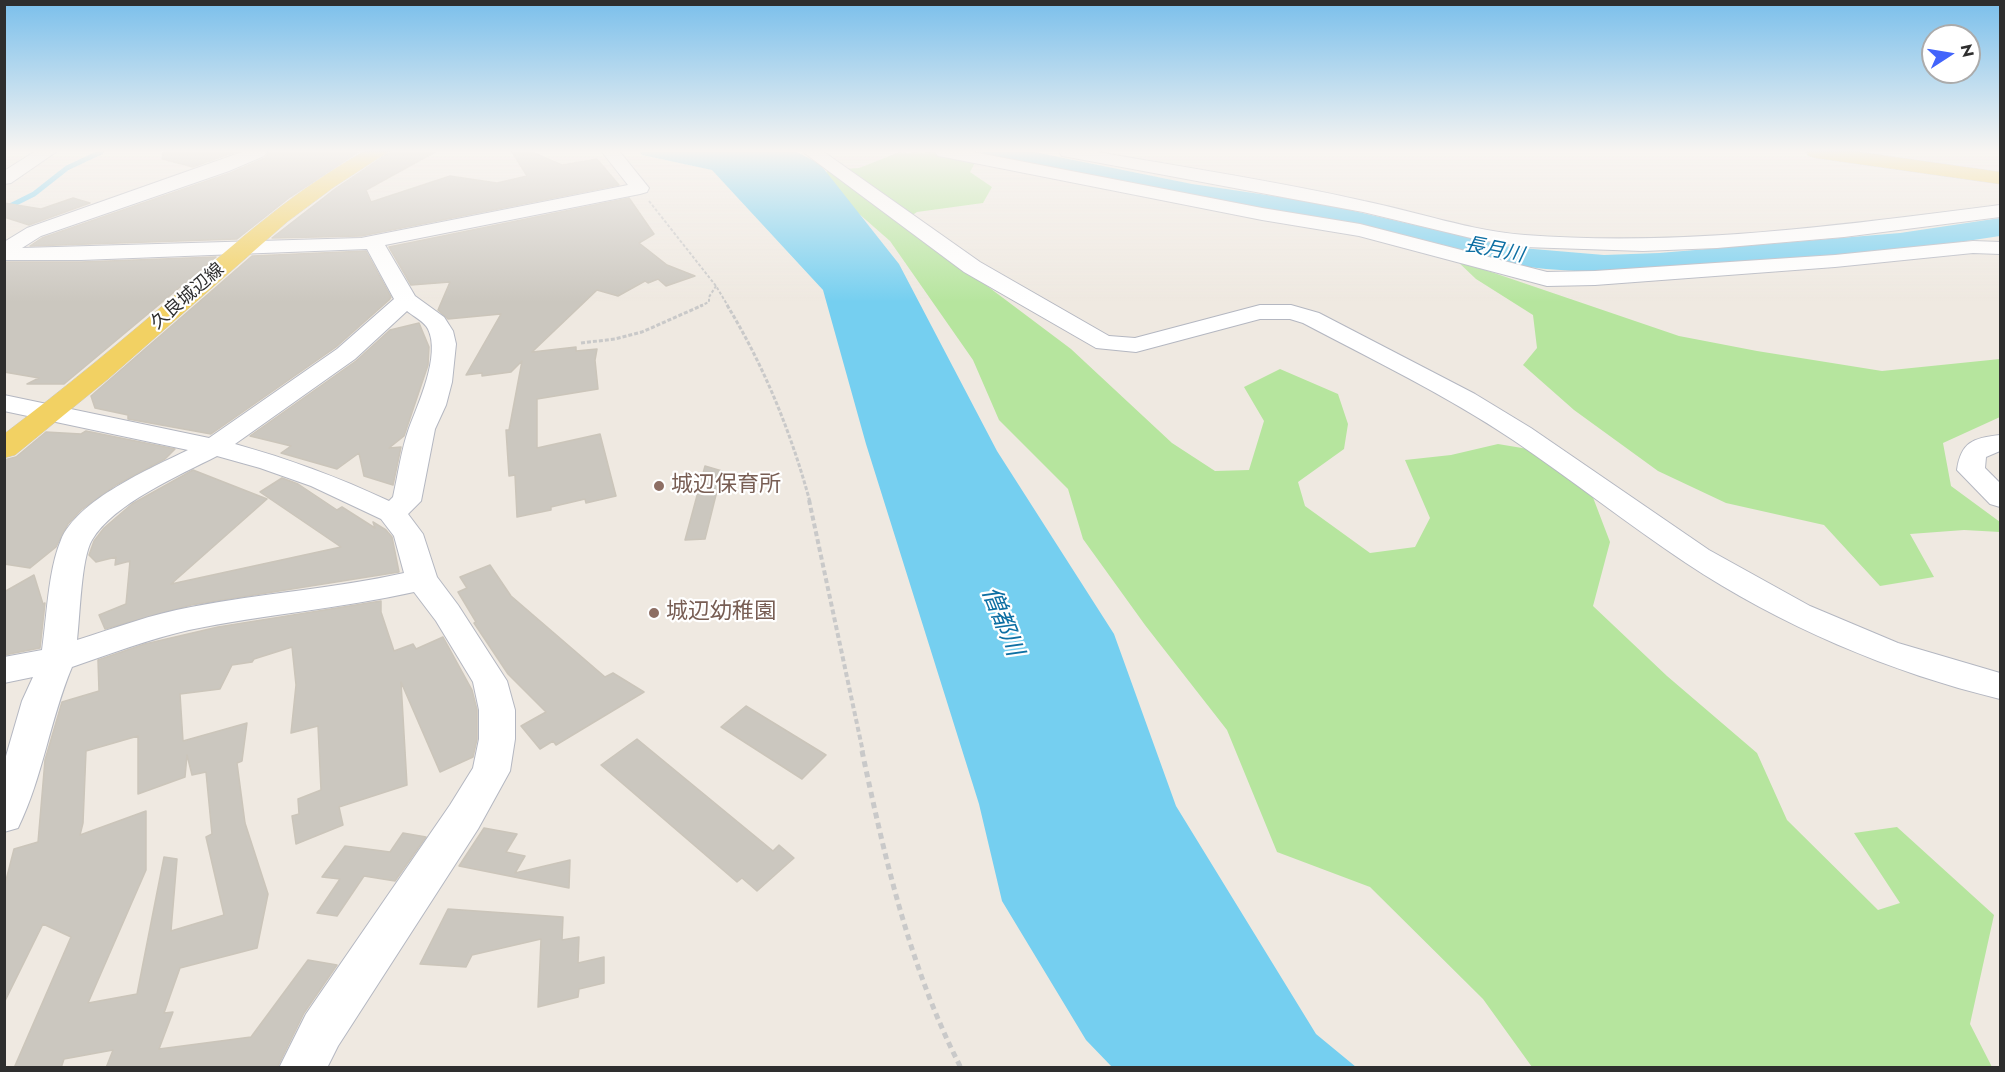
<!DOCTYPE html>
<meta charset="utf-8">
<style>
body{margin:0}
#map{position:relative;width:2005px;height:1072px;overflow:hidden;background:#efe9e1;font-family:Jost,sans-serif}
canvas{display:block}
.frame{position:absolute;inset:0;border:6px solid #2e2e2e;pointer-events:none}
.north{position:absolute;left:1921px;top:24px;width:60px;height:60px;box-sizing:border-box;background:#fff;border:2px solid #ababab;border-radius:50%;rotate:78deg;font-size:16px;font-weight:700;line-height:24px;text-align:center;color:#2e2e2e}
.north::after{content:'';display:block;margin:auto;width:21px;height:27px;background:#4264fb;clip-path:polygon(50% 0,100% 100%,50% 72%,0 100%)}
</style>
<div id="map">
<canvas width="2005" height="1072"></canvas>
<div class="frame"></div>
<div class="north">N</div>
</div>
<script>
const ctx = document.querySelector('canvas').getContext('2d');
ctx.lineJoin = 'round';
function paint(path, color) {
  ctx.fillStyle = color;
  ctx.fill(path, 'evenodd');
}
function strokePath(path, color, width, dash) {
  ctx.strokeStyle = color;
  ctx.lineWidth = width;
  ctx.lineCap = dash ? 'butt' : 'round';
  ctx.setLineDash(dash || []);
  ctx.stroke(path);
}
function drawText(font, color, halo, rows, align = 'center') {
  ctx.font = font + ' Jost,"Noto Sans JP",sans-serif';
  ctx.lineWidth = 4.5;
  ctx.setLineDash([]);
  ctx.textBaseline = 'middle';
  ctx.strokeStyle = halo;
  ctx.fillStyle = color;
  for (const [text, x, y, turn = 0] of rows) {
    ctx.save();
    ctx.translate(x, y);
    ctx.rotate((+turn || 0) * Math.PI / 180);
    ctx.textAlign = isNaN(turn) ? turn : align;
    if (halo) ctx.strokeText(text, 0, 0);
    ctx.fillText(text, 0, 0);
    ctx.restore();
  }
}
paint(new Path2D(`
 M932,152L975,163L970,172L992,187L983,203L917,212L902,222L1071,349L1172,443L1215,471L1249,470L1264,421L1244,387L1280,369L1338,394L1348,424L1344,449L1298,482L1305,506L1370,553L1415,547L1430,518L1405,460L1451,455L1498,444L1534,450L1589,487L1610,542L1593,606L1667,676L1757,753L1787,820L1878,910L1900,903L1854,833L1897,827L1994,915L1970,1024L1992,1067H1532L1483,999L1370,887L1277,852L1227,730L1145,625L1083,539L1068,489L999,420L973,360L890,241L834,192L826,177L827,170L859,168L897,153Z
 M1456,260L1679,336L1757,351L1882,371L2000,359V417L1943,443L1951,486L2000,522V532L1964,530L1910,534L1934,577L1880,586L1824,525L1726,503L1658,471L1574,410L1523,365L1537,348L1533,315L1476,279Z`), '#b6e59e');
paint(new Path2D(`
 M640,152H797L820,164L899,264L997,451L1114,634L1176,806L1316,1034L1356,1067H1112L1086,1040L1002,901L979,804L866,444L823,290L712,170L642,155Z`), '#75cff0');
strokePath(new Path2D(`
 M6,208L34,194L67,168L101,152`), '#75cff0', 5);
paint(new Path2D(`
 M981,152H1034L1192,184L1315,202L1510,247L1604,255L1659,253L1900,233L2000,218V236L1900,251L1659,271L1604,273L1546,269L1510,265L1315,218L1192,200L994,160L985,157Z`), '#75cff0');
const building = new Path2D(`
 M163,152H235L193,167L162,159Z
 M269,152H358L290,197L237,239L30,246L42,238L230,173L265,158Z
 M390,152H435L366,190L371,202L450,176L497,183L527,176L512,152H532L562,165L597,159L619,185L361,236L272,238L335,189Z
 M73,198L90,203L29,225L4,217V203L41,209Z
 M629,198L654,234L639,243L667,265L695,276L666,286L658,279L648,283L645,281L618,296L597,290L532,352L576,347V351L597,349L595,360L598,389L537,399V448L600,434L616,496L586,503L585,499L551,507V510L517,517L515,475L509,476L506,430H509L522,361L511,372L482,376V373L466,375L501,314L448,319L438,310L450,282L411,285L389,247Z
 M366,251L391,297L389,300L336,347L211,434L128,419V415L95,408L91,396L252,256Z
 M216,257L64,384H27L39,378L4,372V262H81Z
 M419,323L429,347L428,365L404,436L389,448L401,447L393,485L364,476L359,453L337,469L281,453L291,446L250,436L356,361L390,330Z
 M86,431L175,449L165,459L116,485L81,510L68,524L56,547L30,568L4,564V460L16,457L46,432L81,434Z
 M705,466L722,471L705,539L685,540Z
 M193,470L267,499L171,584L341,547L260,492L282,478L298,484L337,510L342,507L375,528L373,522L386,530L392,537L399,572L191,605L105,629L99,615L126,604L130,561L115,565L116,557L96,562L89,555L94,541L104,528L132,504Z
 M490,565L511,596L605,677L613,673L644,692L556,745L553,741L540,749L521,726L546,712L508,674L474,623L476,622L458,592L467,588L460,577Z
 M34,575L43,604L45,603L40,648L4,655V592Z
 M381,601V612L394,651L413,644L416,649L443,637L472,690L477,710V739L473,757L440,772L401,682L407,785L339,807L343,825L296,844L292,816L299,814L298,799L321,790L318,726L291,733L296,685L292,647L254,659L252,662L232,665L220,689L180,694L183,741L247,723L242,761L237,763L245,823L268,894L257,948L180,968L164,1013L173,1012L159,1049L251,1037L308,960L337,965L304,1013L277,1068H106L113,1050L64,1059L61,1068H14L71,937L43,924L4,1003V888L14,849L38,842L45,760L62,702L99,691L98,660L145,644L218,627ZM138,736V794L185,777L187,755L192,775L206,772L212,834L206,837L224,915L171,931L177,859L164,857L137,994L88,1003L146,870V811L80,835L83,823L86,751Z
 M746,706L826,755L802,779L721,727Z
 M637,739L773,851L779,845L794,858L757,891L742,878L737,882L601,765Z
 M484,828L517,834L506,852L525,856L515,873L570,860L569,888L459,866Z
 M403,833L426,837L395,881L364,876L337,916L317,913L340,879L322,877L345,846L390,852Z
 M448,909L563,917L562,940L579,937L578,963L604,957V983L579,989L578,997L538,1007L541,939L472,955L466,967L420,964Z`);
paint(building, '#cbc7bf');
strokePath(building, '#cbc5ba', 1.5);
const minor = new Path2D(`
 M34,152H56L11,183L4,184V171Z
 M242,152H267L264,156L229,171L41,236L22,248L361,238L628,185L602,152H620L649,188L647,192L640,194L385,245L415,296L444,317L453,331L456,344L452,382L446,405L435,429L421,501L408,514L423,534L437,577L458,605L507,681L515,710V739L510,771L478,829L338,1046L327,1068H279L306,1014L450,805L473,768L479,739V710L473,682L436,621L414,592C340,609 264,614 189,630C149,639 110,654 72,667C50,719 43,777 18,828L4,832V763L22,701L33,677L4,683V657L42,650C47,616 48,571 61,540C77,500 151,468 188,450L4,411V395L209,438L337,349L394,299L367,249L81,260H5L4,242L27,228ZM407,311C413,316 425,322 428,329C441,355 418,404 409,428C401,450 398,475 393,497L389,501C338,477 289,459 235,444L355,359ZM217,456L260,468L311,486L381,519L394,536L404,573C334,589 262,593 191,607C152,614 115,628 77,640C80,617 81,558 92,540C113,504 180,475 217,456Z
 M803,152H824L980,262L1109,336L1135,338L1260,305H1291L1319,313L1475,394L1531,428L1709,550L1810,606L1898,643L2000,673V699C1892,673 1779,625 1686,563C1627,524 1571,479 1513,440C1446,395 1373,360 1303,323L1290,319H1260L1136,352L1096,348L964,272Z
 M935,152H973L1262,208L1360,224L1547,272L1595,271L1835,255L1973,241L2000,242V254L1973,253L1835,267L1595,285L1547,286L1359,236L1262,220L944,157L938,156Z
 M1059,152H1098C1187,168 1277,181 1364,201C1418,212 1471,231 1525,235C1684,247 1843,225 2000,205V217L1844,237L1717,248L1643,251L1524,247L1475,239L1363,212L1068,157L1062,156Z
 M2000,435V451L1986,457L1985,468L2000,483V507L1990,504L1957,470C1961,442 1973,438 2000,435Z`);
const major = new Path2D(`
 M363,152H388L334,187L287,222L108,379L15,455L4,458V434C65,388 124,339 181,290C239,240 296,189 363,152Z
 M1806,152H1859L2000,172V184L1816,158L1809,156Z`);
strokePath(minor, '#b4b7c1', 2);
strokePath(major, '#c9c9c9', 1);
strokePath(new Path2D(`
 M649,201L716,286L728,306
 M700,306L709,302V297L716,286`), '#c9c9c9', 2, [3, 2]);
strokePath(new Path2D(`
 M727,305C764,366 791,432 810,502
 M581,343L615,339L642,332L703,305`), '#c9c9c9', 3, [4, 2]);
strokePath(new Path2D(`
 M809,500L863,752`), '#c9c9c9', 4, [5, 3]);
strokePath(new Path2D(`
 M862,751C885,859 910,969 961,1068`), '#c9c9c9', 5, [6, 4.5]);
paint(minor, '#fff');
paint(major, '#f2d163');
const sky = ctx.createLinearGradient(0, 0, 0, 302);
sky.addColorStop(0, '#7abfeb');
sky.addColorStop(0.5, '#f8f5f2');
sky.addColorStop(1, '#f8f5f200');
ctx.fillStyle = sky;
ctx.fillRect(0, 0, 2005, 302);
for (const [x, y, r, color] of [
 [659,486,6,"#8d6e63"],
 [654,613,6,"#8d6e63"]
]) {
  const dot = new Path2D();
  dot.arc(x, y, r, 0, 2 * Math.PI);
  ctx.fillStyle = color;
  ctx.fill(dot);
  strokePath(dot, '#fff', 2);
}
drawText('18px', '#2e2e2e', '#fff', [
 ["久良城辺線",188,297,-41]
]);
drawText('italic 20px', '#0d6fa3', '#fff', [
 ["長月川",1494,251,11]
]);
drawText('22px', '#785e54', '#fff', [
 ["城辺保育所",671,486],
 ["城辺幼稚園",666,613]
], 'left');
drawText('italic 24px', '#0d6fa3', '#fff', [
 ["僧都川",1001,622,68]
]);
</script>
